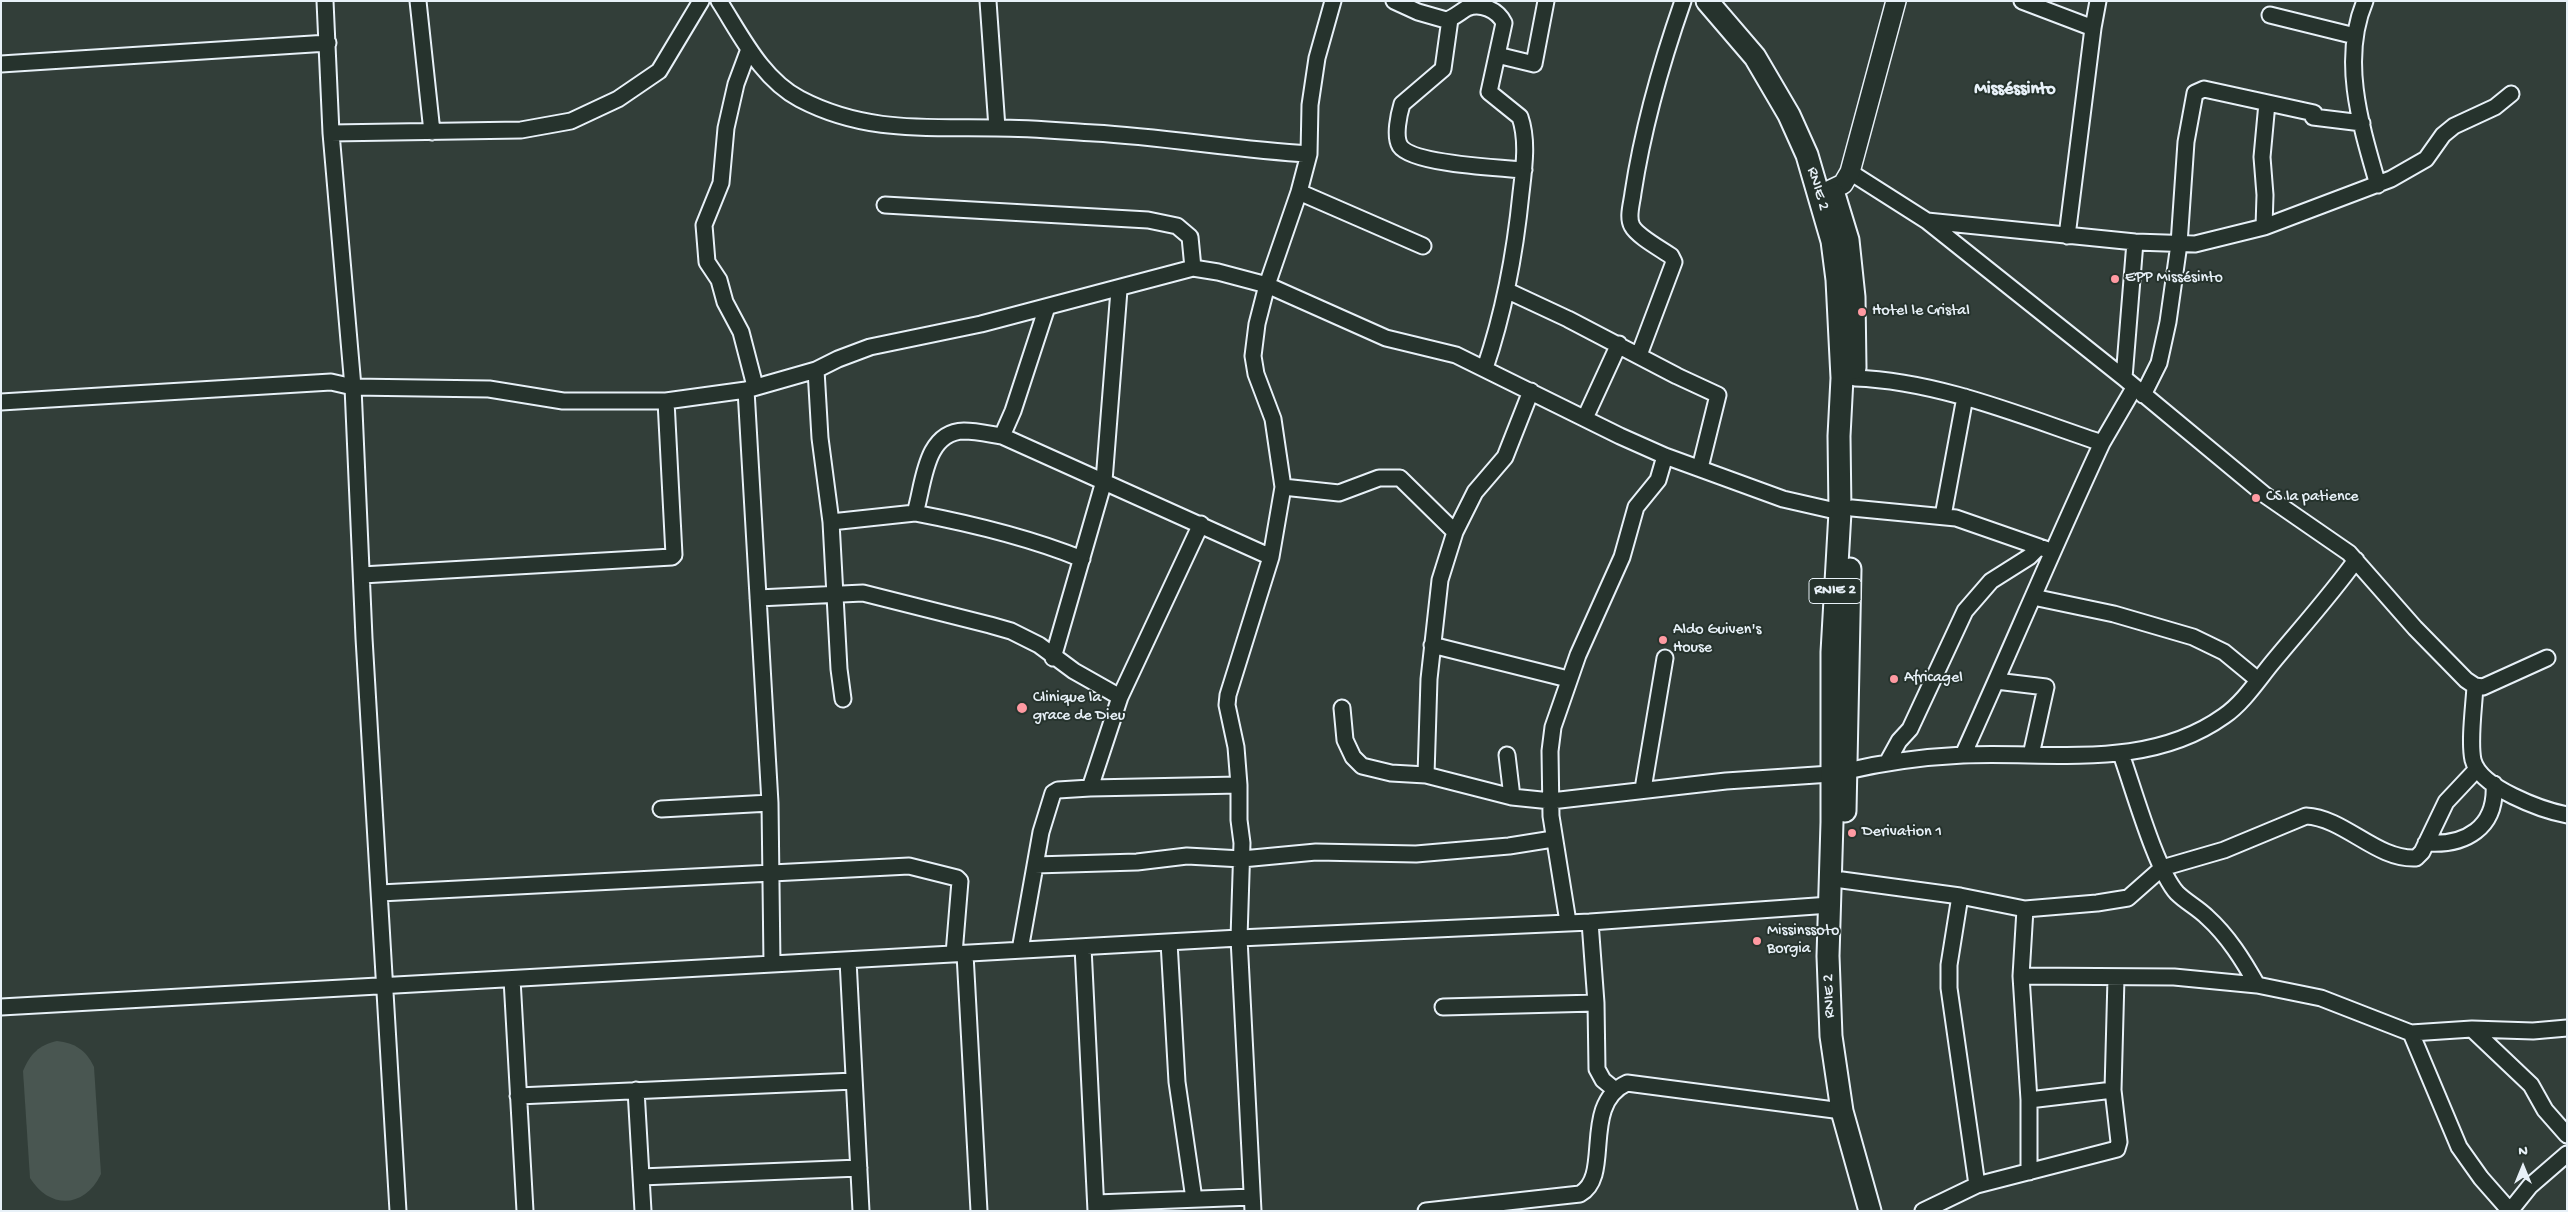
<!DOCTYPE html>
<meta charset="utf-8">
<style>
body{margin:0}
#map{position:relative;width:2568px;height:1212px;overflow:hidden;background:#323e39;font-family:"Gochi Hand",sans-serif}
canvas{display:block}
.frame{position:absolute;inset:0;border:2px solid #e8f1f8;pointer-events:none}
.north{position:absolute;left:2498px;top:1142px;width:50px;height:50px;-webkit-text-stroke:4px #26332d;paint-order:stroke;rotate:0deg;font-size:14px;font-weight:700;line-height:20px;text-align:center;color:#e8f1f8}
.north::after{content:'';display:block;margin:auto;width:18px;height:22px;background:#e8f1f8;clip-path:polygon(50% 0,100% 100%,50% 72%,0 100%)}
</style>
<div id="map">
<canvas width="2568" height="1212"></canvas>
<div class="frame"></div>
<div class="north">N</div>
</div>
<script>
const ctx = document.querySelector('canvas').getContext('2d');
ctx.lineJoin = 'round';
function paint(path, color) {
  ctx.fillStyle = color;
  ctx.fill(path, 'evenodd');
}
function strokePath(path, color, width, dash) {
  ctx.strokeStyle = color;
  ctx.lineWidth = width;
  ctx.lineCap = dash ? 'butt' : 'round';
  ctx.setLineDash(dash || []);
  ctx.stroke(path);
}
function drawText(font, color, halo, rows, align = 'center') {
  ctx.font = font + ' "Gochi Hand",sans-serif';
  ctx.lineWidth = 4;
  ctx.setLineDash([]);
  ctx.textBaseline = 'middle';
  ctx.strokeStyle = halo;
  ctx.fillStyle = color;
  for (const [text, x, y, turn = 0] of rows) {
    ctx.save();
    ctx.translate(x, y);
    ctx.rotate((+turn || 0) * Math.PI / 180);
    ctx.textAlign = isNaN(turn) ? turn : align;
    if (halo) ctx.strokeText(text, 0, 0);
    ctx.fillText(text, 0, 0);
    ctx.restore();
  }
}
paint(new Path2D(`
 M57,1041C75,1043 86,1050 94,1067L101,1174C85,1208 50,1210 30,1178L23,1071C30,1054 39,1045 57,1041Z`), '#495651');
const minor = new Path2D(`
 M325,1L331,133L353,387L364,638L398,1211
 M418,1L432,132
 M719,1C742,37 762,79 800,99C865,133 926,127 996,128C1029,128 1062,131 1094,133C1166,137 1237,150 1309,154
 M988,1L997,128
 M1394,1L1418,12L1446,20C1454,18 1460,12 1467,8C1480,2 1498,10 1504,23L1489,92L1520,117C1528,140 1524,168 1521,193C1515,254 1505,309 1485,368
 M2022,1L2093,28L2067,236
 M2365,1C2340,60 2361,126 2378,185
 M2270,15L2355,36
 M1450,19L1443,69L1402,104C1399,114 1394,136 1400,146C1412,164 1500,168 1524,170
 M2093,28L2098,1
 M749,49L736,84L726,128L721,183L704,225L707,262L719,280L725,302L741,332L755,386
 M1497,55L1534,64L1546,1
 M1,64L328,43
 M331,133L521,130L571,121L618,99L659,71L701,1
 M1850,172L1927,221L2135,242L2195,244L2264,227L2391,179L2426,159L2443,135L2454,126L2495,107L2511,94
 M1299,192L1423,246
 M885,205L1148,220L1177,226L1190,237L1193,268
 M1927,221L2124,378L2265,495L2349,553L2415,628L2466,680L2475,686L2483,687L2547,658
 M2264,227L2265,195L2262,157L2267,103
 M1508,291L1568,319L1677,376L1718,395L1700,468
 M1639,355L1674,262L1671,256C1661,249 1637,236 1632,226C1627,217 1632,203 1633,193C1643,127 1661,64 1683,1
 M816,370L820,438L831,522
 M1855,378C1939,381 2024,417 2102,443L2134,388
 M2124,378L2135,242
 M746,390L770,803L772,964
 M2143,395L2159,363L2168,322L2179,244L2186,142L2195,93L2204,89L2314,113L2313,117L2362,123
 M1,402L331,382L353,387L489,389L563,401H666L746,390L816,370L838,359L870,347L981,324L1193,268L1218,272L1267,285L1386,338L1456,355L1620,436L1665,456L1783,499L1840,512
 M1585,418L1619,344
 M1002,436L1271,557
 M1283,487L1339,493L1379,478H1400L1455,532
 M1852,508L1956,518L2048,550
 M915,513C973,524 1028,537 1082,559
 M1943,516L1965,397
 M362,575L672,557L674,555L666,401
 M2033,597L2114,614L2193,637L2224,652L2258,680
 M758,598L863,593L990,625L1011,631L1039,645L1074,671L1120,697L1201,524
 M1432,645L1568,679
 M1053,658L1104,481L1119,290
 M1996,681L2046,687L2031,755
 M2475,686C2474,706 2469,741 2473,760C2480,788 2542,810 2567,815
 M843,699L839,669L831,522L915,513C924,485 924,432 964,431C976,431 989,434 1002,436L1013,411L1047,307
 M1342,708L1345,740L1353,757L1362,766L1391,773L1426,775L1512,797L1551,801L1726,781L1831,774
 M2121,754C2133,787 2156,870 2177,893C2186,902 2198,908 2207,917C2228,936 2243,960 2257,985
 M1507,755L1512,797
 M1963,755C2010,651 2054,546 2102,443
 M1888,761L1899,741L1910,729L1965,611L1991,581L2029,557L2039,547
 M1847,771C1885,762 1923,757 1963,755C2051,751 2147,771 2224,716C2243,703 2258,680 2272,663C2301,628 2330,596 2356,560
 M1426,775L1429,679L1440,580L1455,532L1475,492L1505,457L1531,391
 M1090,788L1120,697
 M1643,789L1665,658
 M661,809L770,803
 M2426,843C2465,846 2497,828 2494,784
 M1035,865L1137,862L1187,856L1242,859L1316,852L1416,854L1509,846L1553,839
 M1842,880L1960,896L2025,909L2097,903L2128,898L2162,868L2224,850L2306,816C2345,818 2376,860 2416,858L2422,852L2446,802L2477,769
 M380,893L909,866L957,878L960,881L954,954
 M1960,896L1949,965V988L1977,1185
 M2025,909L2021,976L2029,1100V1172
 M1568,922L1551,816L1550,751L1553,727L1578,655L1622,557L1636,507L1658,480L1665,456
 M1590,922L1596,1003L1597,1069L1603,1080L1614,1089
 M1169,942L1177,1082L1194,1199
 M1083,947L1096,1211
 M1020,950L1041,832L1053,793L1058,790L1090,788L1239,785
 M965,954L979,1211
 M848,960L861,1211
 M2021,976L2174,977L2257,985L2321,998L2411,1033L2472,1029L2533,1031L2567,1028
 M512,979L525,1211
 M1,1007L1239,938L1590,922L1830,905
 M1443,1007L1596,1003
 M2472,1029L2531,1085L2545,1110L2567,1135
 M2411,1033L2459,1147L2481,1178L2510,1211
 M636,1090L643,1211
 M518,1096L854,1081
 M2029,1100L2113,1090
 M641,1177L859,1168
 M1096,1203L1252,1197
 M1253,1211L1239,938L1242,843L1239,820V785L1236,747L1227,705L1228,695L1271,557L1283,487L1273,419L1256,374L1253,356L1257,324L1267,285L1299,192L1309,154L1310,105L1317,58L1333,1
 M1426,1211L1580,1194C1613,1176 1580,1105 1627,1083L1842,1111
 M1923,1211L1977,1185L2117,1149L2119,1142L2113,1090L2116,978
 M2510,1211L2530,1186L2567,1154`);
const major = new Path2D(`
 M1820,195L1843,184L1850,172L1896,1`);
const highway = new Path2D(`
 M1707,1L1755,57L1789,115L1807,155L1832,241L1837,280L1842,378L1839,436L1840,512L1832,652V822L1828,956L1831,1036L1842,1111L1870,1211
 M1834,194L1848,240L1854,297L1855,368
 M1845,811L1850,569`);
strokePath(minor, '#e8f1f8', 19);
strokePath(major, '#e8f1f8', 22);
strokePath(highway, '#e8f1f8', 25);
strokePath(minor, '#26332d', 15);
strokePath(major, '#26332d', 19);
strokePath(highway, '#26332d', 21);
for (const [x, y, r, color] of [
 [2115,279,5,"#ff9aa2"],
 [1862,312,5,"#ff9aa2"],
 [2256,498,5,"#ff9aa2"],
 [1663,640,5,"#ff9aa2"],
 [1894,679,5,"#ff9aa2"],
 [1022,708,6,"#ff9aa2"],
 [1852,833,5,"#ff9aa2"],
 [1757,941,5,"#ff9aa2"]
]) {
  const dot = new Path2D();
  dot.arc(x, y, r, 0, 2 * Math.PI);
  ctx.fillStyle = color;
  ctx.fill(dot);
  strokePath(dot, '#26332d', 2);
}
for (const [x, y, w] of [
 [1835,591,52]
]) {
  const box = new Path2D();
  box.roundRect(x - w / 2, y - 12.5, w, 25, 4);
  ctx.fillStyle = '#26332d';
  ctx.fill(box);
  strokePath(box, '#e8f1f8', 1);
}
drawText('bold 15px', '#e8f1f8', null, [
 ["RNIE 2",1835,591]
]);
drawText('16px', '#e8f1f8', '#26332d', [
 ["RNIE 2",1817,189,73],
 ["RNIE 2",1830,996,-92]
]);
drawText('16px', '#e8f1f8', '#26332d', [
 ["EPP Missésinto",2125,279],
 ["Hotel le Cristal",1872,312],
 ["CS la patience",2266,498],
 ["Aldo Guiven's",1673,631],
 ["House",1673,649],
 ["Africagel",1904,679],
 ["Clinique la",1033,699],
 ["grace de Dieu",1033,717],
 ["Derivation 1",1862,833],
 ["Missinssoto",1767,932],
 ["Borgia",1767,950]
], 'left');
drawText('bold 18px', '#e8f1f8', '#26332d', [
 ["Misséssinto",2015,90]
]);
</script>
